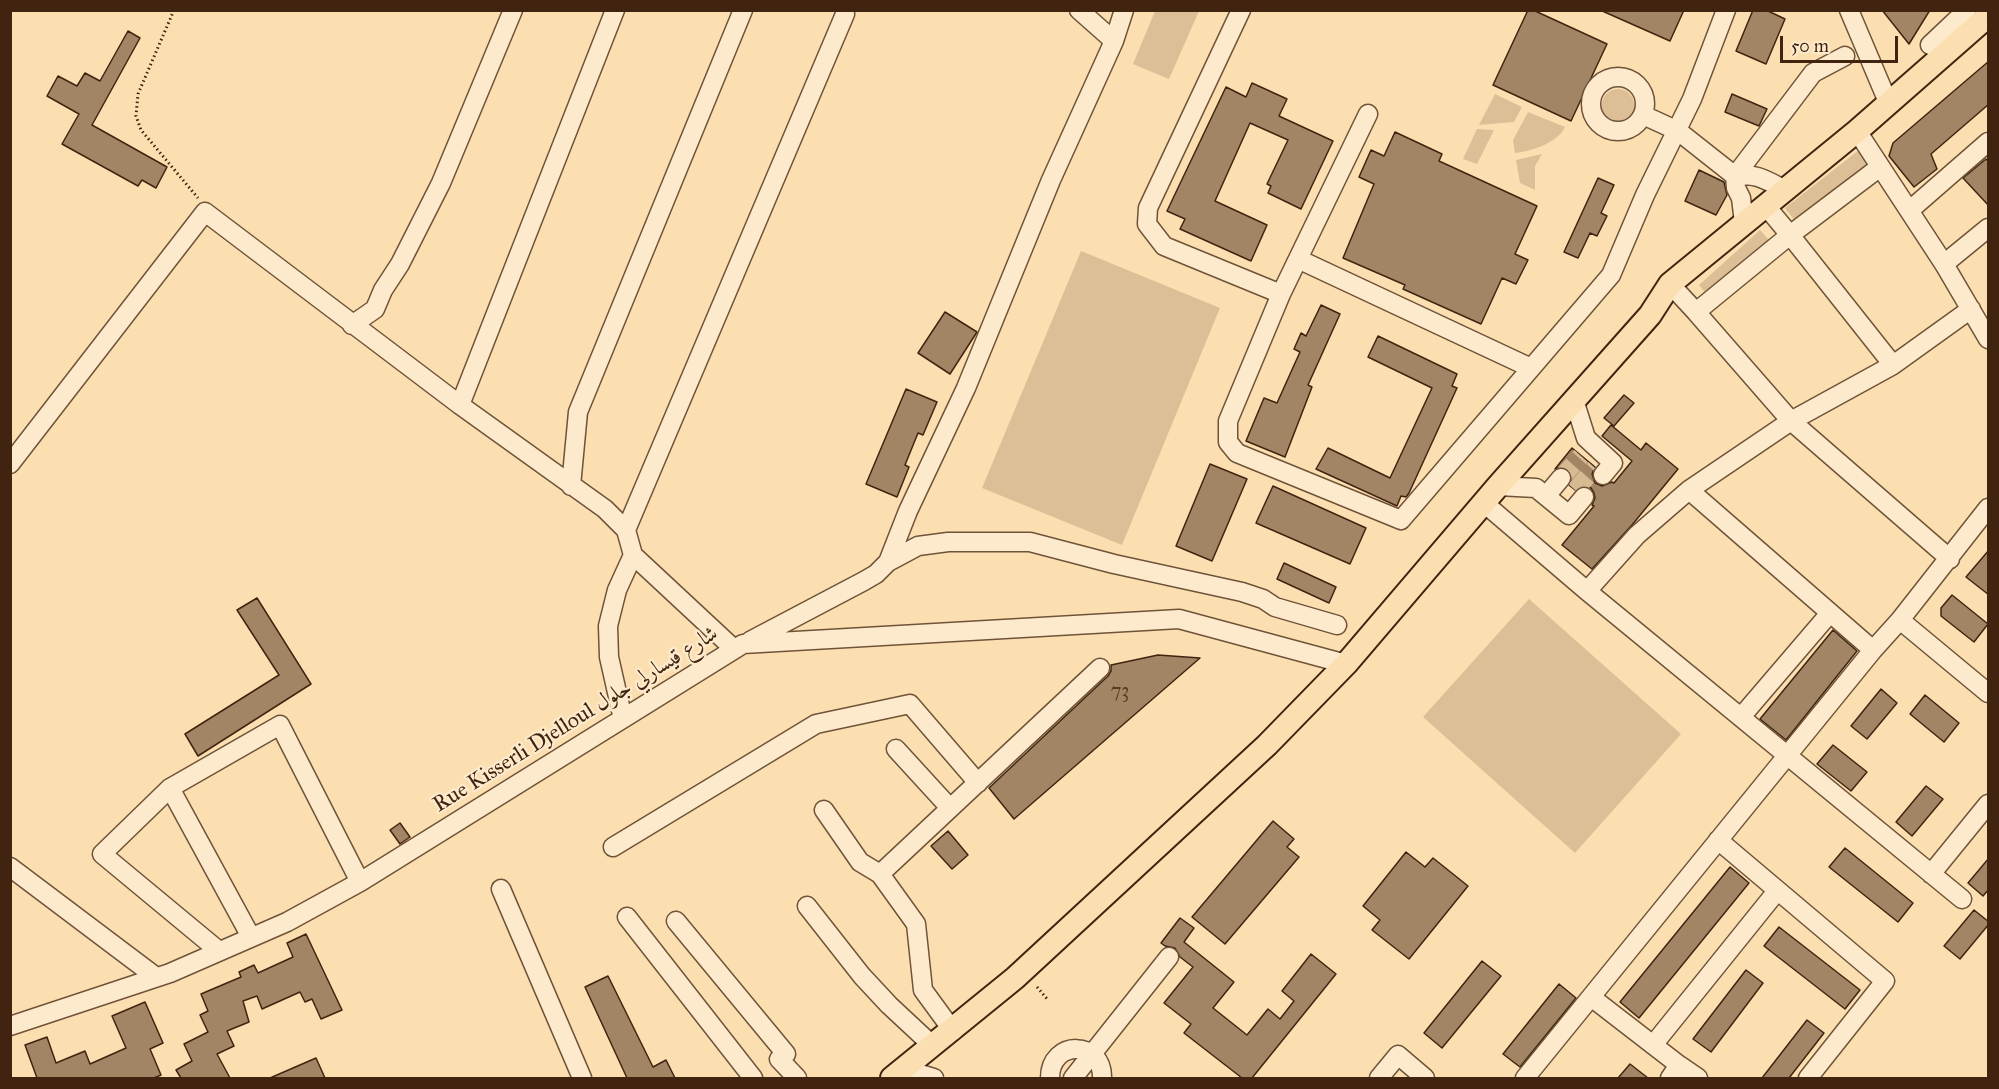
<!DOCTYPE html>
<meta charset="utf-8">
<style>
body{margin:0}
#map{position:relative;width:1999px;height:1089px;overflow:hidden;background:#fcdfb1;font-family:"IM FELL Great Primer",serif}
canvas{display:block}
.frame{position:absolute;inset:0;border:12px solid #402410;pointer-events:none}
.scale{position:absolute;left:1780px;top:36px;width:118px;height:27px;box-sizing:border-box;border:3px solid #402410;border-top:0;padding-left:8px;font-size:18px;line-height:21px;white-space:nowrap;color:#402410;-webkit-text-stroke:4px #fdeacc;paint-order:stroke}
</style>
<div id="map">
<canvas width="1999" height="1089"></canvas>
<div class="frame"></div>
<div class="scale">50 m</div>
</div>
<script>
const ctx = document.querySelector('canvas').getContext('2d');
ctx.lineJoin = 'round';
function paint(path, color) {
  ctx.fillStyle = color;
  ctx.fill(path, 'evenodd');
}
function strokePath(path, color, width, dash) {
  ctx.strokeStyle = color;
  ctx.lineWidth = width;
  ctx.lineCap = dash ? 'butt' : 'round';
  ctx.setLineDash(dash || []);
  ctx.stroke(path);
}
function drawText(font, color, halo, rows, align = 'center') {
  ctx.font = font + ' "IM FELL Great Primer",Amiri,serif';
  ctx.lineWidth = 4.5;
  ctx.setLineDash([]);
  ctx.textBaseline = 'middle';
  ctx.strokeStyle = halo;
  ctx.fillStyle = color;
  for (const [text, x, y, turn = 0] of rows) {
    ctx.save();
    ctx.translate(x, y);
    ctx.rotate((+turn || 0) * Math.PI / 180);
    ctx.textAlign = isNaN(turn) ? turn : align;
    if (halo) ctx.strokeText(text, 0, 0);
    ctx.fillText(text, 0, 0);
    ctx.restore();
  }
}
paint(new Path2D(`
 M1155,11H1199L1169,79L1133,64Z
 M1602 105a16 16 0 1 1 32 0a16 16 0 1 1-32 0Z
 M1495,94L1522,107L1514,122L1479,125Z
 M1528,112L1565,127C1557,143 1533,151 1515,153L1513,140Z
 M1477,129L1494,130L1477,164L1463,159Z
 M1859,150L1869,163L1795,221L1785,208Z
 M1542,154L1535,166V190L1520,183L1516,160Z
 M1760,230L1769,240L1707,295L1699,285Z
 M1081,251L1220,308L1122,545L982,488Z
 M1529,599L1681,734L1575,853L1423,717Z`), '#dcbf96');
const building = new Path2D(`
 M1528,10H1533L1607,44L1571,121L1493,85Z
 M1600,10H1684L1670,41Z
 M1753,10H1766L1785,19L1766,64L1736,51Z
 M1882,10H1930L1909,44Z
 M128,31L140,38L92,125L167,167L156,188L142,180L138,186L62,144L79,114L47,96L58,76L77,86L85,73L100,81Z
 M1989,61V104L1931,154L1937,169L1914,187L1889,156L1893,143Z
 M1252,83L1287,99L1279,116L1333,141L1301,209L1268,193L1271,186L1267,184L1288,140L1250,123L1215,201L1267,225L1251,261L1180,229L1185,219L1167,211L1226,87L1246,97Z
 M1732,94L1767,109L1759,126L1725,112Z
 M1395,132L1442,154L1439,161L1537,206L1515,254L1528,260L1516,284L1502,278L1481,324L1403,289L1405,285L1343,258L1374,184L1359,177L1371,150L1384,156Z
 M1986,159L1989,162V206L1963,178Z
 M1699,170L1724,182L1727,195L1716,215L1685,201Z
 M1598,178L1614,185L1601,213L1607,216L1597,236L1590,233L1578,258L1564,252Z
 M1321,305L1340,314L1308,385L1312,387L1285,457L1246,441L1264,398L1277,403L1300,352L1294,349L1301,333L1306,336Z
 M945,312L977,332L950,374L918,353Z
 M1378,336L1457,374L1452,386L1457,388L1409,493L1406,497L1401,496L1397,506L1316,469L1328,448L1390,478L1432,388L1368,357Z
 M906,389L937,402L923,435L918,433L905,465L909,467L897,497L866,484Z
 M1624,395L1634,403L1614,426L1604,418Z
 M1611,425L1641,450L1646,443L1678,469L1632,525L1592,569L1562,545L1594,506L1592,505L1595,498L1594,493L1591,488L1585,486L1575,490L1569,485L1572,479L1569,470L1562,467L1555,469L1572,448L1595,467L1592,474L1595,483L1602,486L1612,482L1614,483L1632,461L1602,436Z
 M1210,464L1247,479L1212,561L1176,546Z
 M1273,486L1366,528L1350,564L1256,523Z
 M1989,550V595L1966,577Z
 M1284,563L1336,587L1329,603L1277,579Z
 M1952,595L1988,624L1974,642L1941,616V608Z
 M257,598L311,684L198,756L185,734L279,675L237,610Z
 M1833,630L1857,651L1786,740L1760,719Z
 M1158,655L1200,658L1014,819L989,788L1108,676L1111,671V665Z
 M1881,689L1897,703L1867,739L1851,726Z
 M1925,695L1959,723L1944,742L1910,714Z
 M1833,745L1867,772L1851,791L1817,764Z
 M1926,786L1943,799L1912,836L1896,822Z
 M1273,821L1294,839L1287,847L1299,857L1225,944L1192,917Z
 M400,823L410,837L400,844L390,830Z
 M948,831L968,855L952,869L931,846Z
 M1845,848L1913,903L1898,922L1829,867Z
 M1406,852L1425,867L1433,858L1468,886L1409,959L1372,930L1380,920L1363,906Z
 M1989,858V889L1983,896L1968,883Z
 M1730,867L1749,883L1639,1018L1620,1002Z
 M1974,910L1989,922V924L1960,959L1944,946Z
 M1180,918L1194,928L1184,942L1234,982L1213,1008L1247,1035L1268,1009L1280,1019L1294,1001L1282,991L1311,954L1336,974L1252,1078H1242L1184,1033L1191,1024L1164,1003L1193,967L1180,957L1175,948L1165,946L1161,943Z
 M1779,927L1860,990L1845,1009L1764,946Z
 M306,934L342,1010L321,1019L312,999L305,1002L300,992L262,1009L257,996L243,1001L249,1022L227,1031L234,1046L217,1054L230,1078H181L176,1070L192,1061L184,1044L208,1032L200,1015L208,1011L201,994L241,977L239,972L254,965L258,973L293,957L287,943Z
 M1482,961L1501,976L1442,1048L1424,1033Z
 M1746,970L1763,983L1711,1052L1693,1039Z
 M608,976L653,1067L666,1060L675,1078H627L585,987Z
 M1559,984L1576,998L1520,1067L1503,1054Z
 M145,1002L163,1043L150,1049L161,1075L154,1078H37L25,1045L47,1037L56,1063L85,1051L90,1064L126,1048L112,1016Z
 M1807,1020L1824,1033L1789,1078H1762Z
 M316,1058L325,1078H270Z
 M1630,1064L1648,1078H1618Z`);
paint(building, '#a28564');
strokePath(building, '#402410', 1.5);
strokePath(new Path2D(`
 M1561,478L1581,456
 M1575,490L1595,468`), '#d6ba91', 18, [18, 9]);
const minor = new Path2D(`
 M1079,10L1114,41
 M1241,10L1148,208L1147,224L1164,246L1281,294L1228,421V442L1237,453L1401,520L1611,275L1645,195L1692,99L1726,10
 M1849,10L1888,102
 M1949,50L1930,45L1967,10
 M1591 104a27 27 0 1 1 54 0a27 27 0 1 1-54 0Z
 M1643,115L1678,131L1735,176C1757,173 1766,180 1785,190
 M1857,131L1944,264L1988,339
 M1880,167L1790,235L1893,365L1971,309
 M1910,210L1988,142
 M1744,223L1741,198L1736,188L1735,176L1813,73L1845,56
 M1298,259L1531,368
 M1944,264L1988,228
 M1670,284L1696,312L1791,421L1950,559
 M1281,294L1368,114
 M1696,312L1790,235L1765,205
 M352,325L375,309L383,290L400,264L441,183L513,10
 M1574,400L1586,438L1613,463L1603,475
 M460,405L615,10
 M10,464L205,212L460,405L605,509L626,530L633,555L617,590L608,626L609,657L623,719
 M571,486L578,412L743,10
 M1498,486L1536,488L1569,515L1584,497
 M1689,490L1873,650
 M1546,496L1561,478
 M1484,503L1587,591L1962,899
 M626,530L845,14
 M633,555L734,649
 M888,562L918,546L948,542H1030L1114,564L1242,592L1263,599L1275,607L1337,625
 M1587,591L1637,535L1689,490L1791,421L1893,365
 M1900,620L1988,693
 M750,641L864,581L876,574L888,562L908,511L966,388L1051,180L1114,41L1124,10
 M1741,717L1830,613
 M896,749L950,808
 M170,788L251,937
 M824,810L860,862L880,874L916,924L923,990L953,1031
 M1718,840L1885,981L1808,1078
 M613,847L816,724L910,704L978,783
 M10,867L156,977
 M880,874L1100,668
 M1931,874L1988,804
 M501,889L582,1078
 M807,906L862,976L889,1005L933,1046
 M627,917L753,1078
 M676,921L786,1054L779,1059L797,1078
 M219,951L102,854L170,788L280,725L360,882
 M1591,997L1679,1065L1670,1078
 M10,1026L170,973L287,922L360,882L743,644L1179,619L1346,664
 M1653,1045L1777,891
 M1679,1065L1698,1078
 M904,1069L934,1078
 M1050,1078C1050,1039 1103,1040 1102,1078
 M1073,1078L1169,957
 M1379,1078L1398,1055L1425,1078
 M1525,1078L1873,650L1900,620L1988,508`);
const major = new Path2D(`
 M892,1078L1015,978L1267,745L1346,664L1498,486L1650,315L1670,284L1857,131L1988,16`);
strokePath(minor, '#6f5338', 21);
strokePath(major, '#402410', 26);
strokePath(new Path2D(`
 M174,10L138,94L136,116L141,130L198,198
 M1037,987L1048,1000`), '#402410', 3, [1.5, 3]);
strokePath(minor, '#fdeacc', 18);
strokePath(major, '#fcdfb1', 22);
drawText('20px', '#583c25', null, [
 ["73",1120,692]
]);
drawText('22px', '#402410', '#fdeacc', [
 ["Rue Kisserli Djelloul شارع قيسارلي جلول",576,720,-32]
]);
</script>
